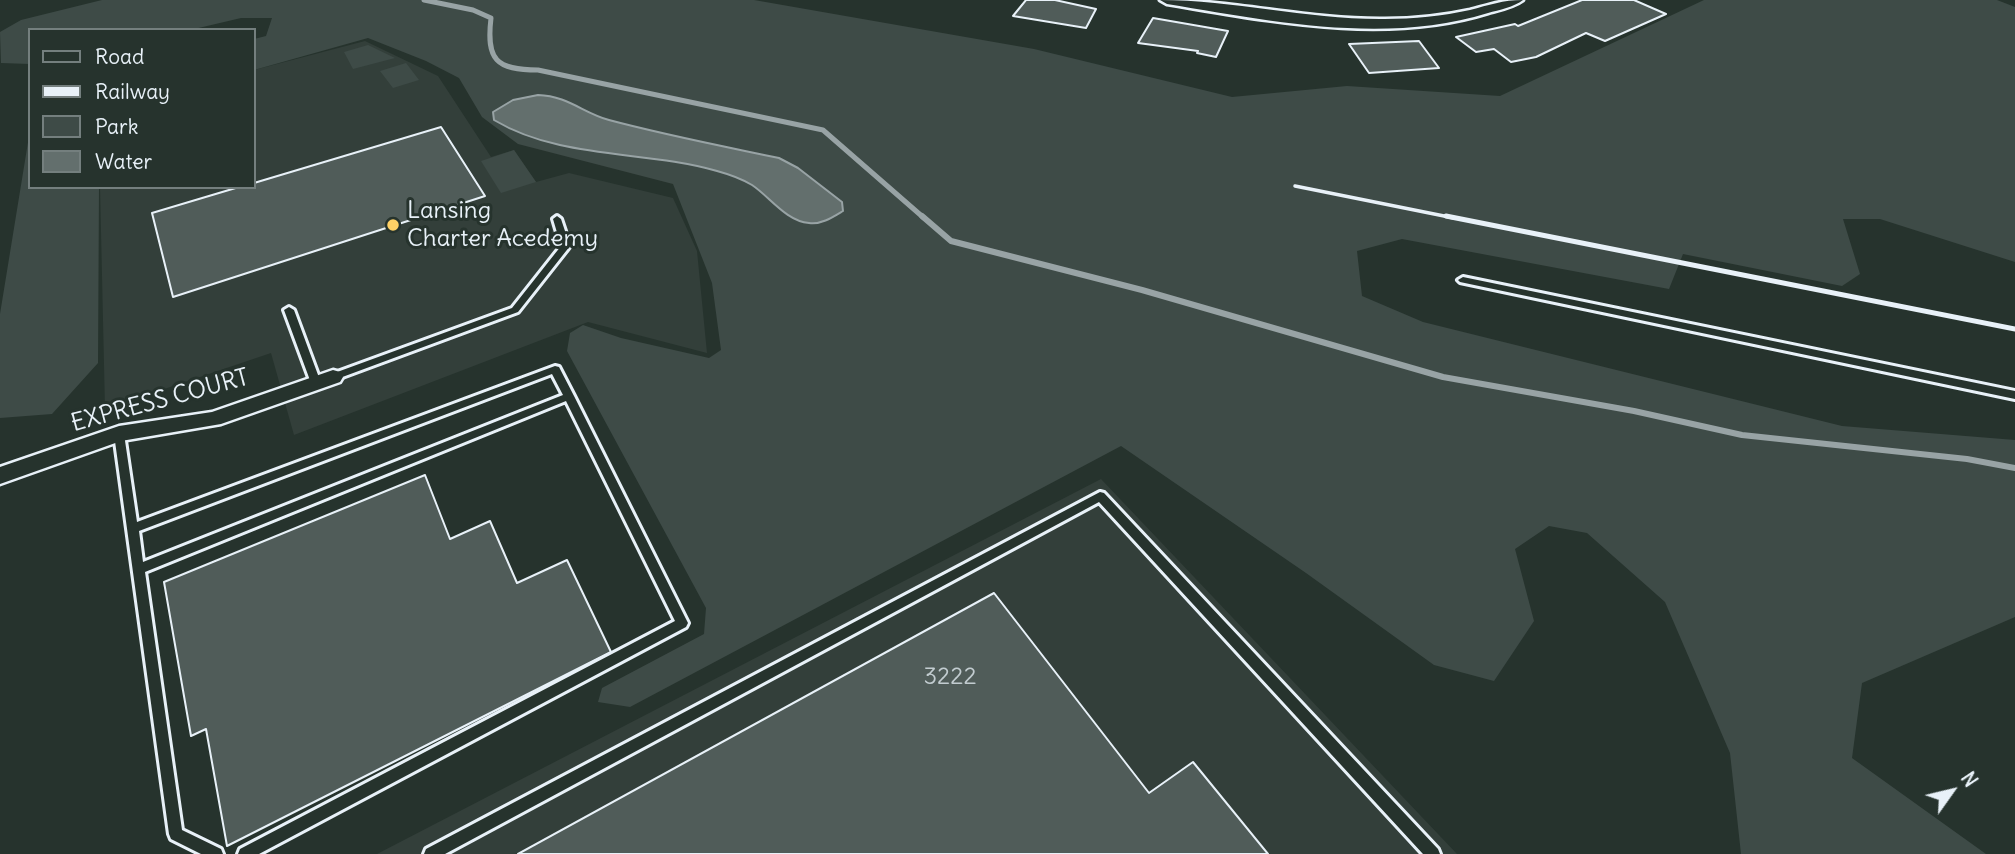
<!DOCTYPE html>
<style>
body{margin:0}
#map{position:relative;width:2015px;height:854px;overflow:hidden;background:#26332d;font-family:Delius,sans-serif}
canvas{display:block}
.legend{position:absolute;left:28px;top:28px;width:228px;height:161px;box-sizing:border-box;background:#26332d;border:2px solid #747f7e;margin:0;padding:9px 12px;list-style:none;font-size:21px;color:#e8f1f8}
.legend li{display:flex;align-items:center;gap:14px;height:35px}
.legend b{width:35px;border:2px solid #747f7e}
.north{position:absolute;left:1917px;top:756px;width:70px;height:70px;-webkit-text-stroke:5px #26332d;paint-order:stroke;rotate:56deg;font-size:19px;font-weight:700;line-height:28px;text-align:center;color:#e8f1f8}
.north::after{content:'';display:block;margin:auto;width:24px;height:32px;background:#e8f1f8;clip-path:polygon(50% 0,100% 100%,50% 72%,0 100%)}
</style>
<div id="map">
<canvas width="2015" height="854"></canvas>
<ul class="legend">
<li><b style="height:9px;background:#26332d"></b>Road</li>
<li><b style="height:9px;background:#e8f1f8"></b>Railway</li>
<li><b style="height:19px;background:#3e4b47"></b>Park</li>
<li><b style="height:19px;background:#636f6d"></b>Water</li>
</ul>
<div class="north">N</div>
</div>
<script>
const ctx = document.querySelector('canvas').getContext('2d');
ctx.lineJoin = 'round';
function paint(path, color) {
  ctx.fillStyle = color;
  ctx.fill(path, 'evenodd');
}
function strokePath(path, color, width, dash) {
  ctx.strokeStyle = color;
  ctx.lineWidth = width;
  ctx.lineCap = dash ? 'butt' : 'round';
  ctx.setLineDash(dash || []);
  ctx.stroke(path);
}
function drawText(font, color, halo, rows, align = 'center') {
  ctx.font = font + ' Delius,sans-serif';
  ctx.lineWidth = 6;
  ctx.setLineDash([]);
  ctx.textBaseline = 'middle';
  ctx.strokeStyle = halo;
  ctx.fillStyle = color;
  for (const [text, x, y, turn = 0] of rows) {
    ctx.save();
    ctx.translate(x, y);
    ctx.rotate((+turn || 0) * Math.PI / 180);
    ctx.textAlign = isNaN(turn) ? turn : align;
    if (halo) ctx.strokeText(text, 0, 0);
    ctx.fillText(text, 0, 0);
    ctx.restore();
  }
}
paint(new Path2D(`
 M365,41L438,76L491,157L514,150L536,182L569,173L673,198L697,251L707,353L588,322L294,435L271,353L105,409L100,187H254V70Z
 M1101,479L1457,854H377Z`), '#333f3a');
paint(new Path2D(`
 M102,0H754L1034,49L1232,97L1347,86L1500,96L1704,0H1997L2015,7V262L1880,219H1843L1860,274L1842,286L1683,254L1669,289L1402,239L1357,251L1362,296L1423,322L1842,426L2015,440V617L1862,683L1852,758L1986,854H1741L1730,753L1665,602L1587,533L1549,526L1515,549L1534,621L1494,681L1434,665L1306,573L1121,446L630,707L598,702L602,688L704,634L706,608L567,351L570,333L583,325L621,338L709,358L721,350L712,283L673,184L518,144L482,117L459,78L426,61L368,38L254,70V39L266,36L272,18H241L190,30H30V64L1,63L0,32L21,20Z
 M368,45L395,58L353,69L344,52Z
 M406,63L419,80L393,88L380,71Z
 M30,130V187H99L98,363L52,414L0,418V314Z
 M514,150L536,182L501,193L481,161Z`), '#3e4b47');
const water = new Path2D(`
 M538,95C568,96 583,113 609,120C665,135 722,146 779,158L798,168L842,202L843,211C833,217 821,225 809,223C786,221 770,197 752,185C742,179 728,174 717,171C645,150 561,160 494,120L493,112L513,100Z`);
paint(water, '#636f6d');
strokePath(water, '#98a3a5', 2);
strokePath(new Path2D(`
 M424,0L473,10L491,18C486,60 496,70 538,70L823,130L924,218`), '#98a3a5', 5);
strokePath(new Path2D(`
 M922,216L951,241L1142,290L1443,377L1634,411L1742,435L1967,459L2015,468`), '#98a3a5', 6);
const building = new Path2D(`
 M1026,0H1055L1096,9L1086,28L1013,16Z
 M1582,0H1634L1666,14L1605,41L1586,33L1536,57L1511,62L1494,49L1476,52L1456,37L1515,24L1518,26Z
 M1153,18L1228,31L1216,57L1197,53L1198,51L1138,43Z
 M1419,41L1439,68L1369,73L1349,44Z
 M441,127L485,196L173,297L152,213L239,187H254V183Z
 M425,475L450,539L490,521L517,583L567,560L611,652L227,846L206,729L191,736L164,582Z
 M994,593L1149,793L1193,762L1268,854H518Z`);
paint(building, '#505c59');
strokePath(building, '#e8f1f8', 2);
const lane = new Path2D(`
 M557,216L561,219L570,246L518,312L337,379H329L328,377L329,375L512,308L561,246L553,219Z
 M1463,277L2015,391V399L1460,282L1458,280Z
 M289,307L294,310L321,383L320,386L316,387L311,383L284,310Z
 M555,366L559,367L574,396L686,619L688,623L686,627L259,854H238L240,849L675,621L566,401L145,572L182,830L221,849L223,854H201L171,839L169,834L114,434L115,431L119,430L124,434L137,522ZM552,374L563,395L143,562L139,531Z
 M1100,492L1104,493L1438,849L1440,854H1423L1099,502L445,854H424L426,849Z`);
const street = new Path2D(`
 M1160,0C1235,0 1309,20 1385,19C1413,19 1443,16 1470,10C1489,5 1503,0 1523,0C1514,7 1499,10 1488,13C1385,45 1270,21 1167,4Z
 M333,370L340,372L343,377L340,382L221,424L121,441L0,484V467L119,426L212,412Z`);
strokePath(lane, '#e8f1f8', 6);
strokePath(street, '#e8f1f8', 5);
paint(lane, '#26332d');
paint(street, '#26332d');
strokePath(new Path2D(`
 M1295,186L1454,218`), '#e8f1f8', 3.5);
strokePath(new Path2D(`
 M1446,216L2015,329`), '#e8f1f8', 5);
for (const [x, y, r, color] of [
 [393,225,7,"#ffd166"]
]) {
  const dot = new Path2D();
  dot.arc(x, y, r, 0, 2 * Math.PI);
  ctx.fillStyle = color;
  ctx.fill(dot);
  strokePath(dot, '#26332d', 2.5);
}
drawText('24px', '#e8f1f8', '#26332d', [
 ["Lansing",407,211],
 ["Charter Acedemy",407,239]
], 'left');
drawText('24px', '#e8f1f8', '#26332d', [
 ["EXPRESS COURT",160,401,-15]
]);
drawText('24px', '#c2ccd0', null, [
 ["3222",950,677]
]);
</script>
